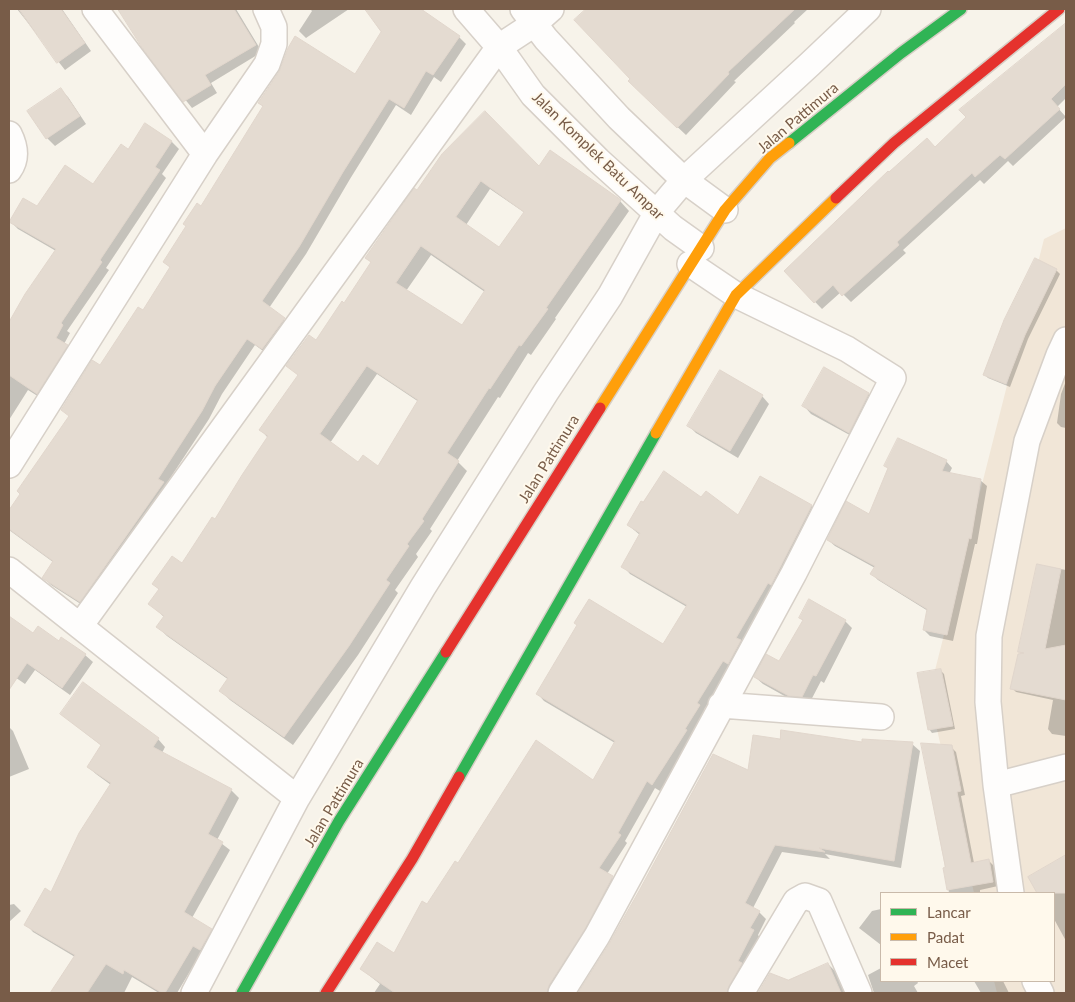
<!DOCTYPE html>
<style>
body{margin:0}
#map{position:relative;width:1075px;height:1002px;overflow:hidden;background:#f7f3ea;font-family:Lato,sans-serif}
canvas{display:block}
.frame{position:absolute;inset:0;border:10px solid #785c48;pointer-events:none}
.legend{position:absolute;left:880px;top:892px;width:175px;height:90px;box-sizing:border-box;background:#fff9ec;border:1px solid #c9baaa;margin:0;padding:6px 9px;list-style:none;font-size:15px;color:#785c48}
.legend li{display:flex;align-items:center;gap:10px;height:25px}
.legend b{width:25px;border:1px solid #c9baaa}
</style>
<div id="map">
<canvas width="1075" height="1002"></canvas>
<div class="frame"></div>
<ul class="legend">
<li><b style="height:6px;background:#30b455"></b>Lancar</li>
<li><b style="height:6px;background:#ff9f0a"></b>Padat</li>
<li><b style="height:6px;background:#e5322d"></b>Macet</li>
</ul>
</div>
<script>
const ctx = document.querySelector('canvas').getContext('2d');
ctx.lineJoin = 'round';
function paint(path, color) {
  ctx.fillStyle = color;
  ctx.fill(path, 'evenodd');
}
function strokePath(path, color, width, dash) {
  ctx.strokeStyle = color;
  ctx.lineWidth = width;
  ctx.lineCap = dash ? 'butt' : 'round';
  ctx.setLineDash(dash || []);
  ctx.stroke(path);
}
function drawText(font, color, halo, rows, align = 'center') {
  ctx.font = font + ' Lato,sans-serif';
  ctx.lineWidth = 4;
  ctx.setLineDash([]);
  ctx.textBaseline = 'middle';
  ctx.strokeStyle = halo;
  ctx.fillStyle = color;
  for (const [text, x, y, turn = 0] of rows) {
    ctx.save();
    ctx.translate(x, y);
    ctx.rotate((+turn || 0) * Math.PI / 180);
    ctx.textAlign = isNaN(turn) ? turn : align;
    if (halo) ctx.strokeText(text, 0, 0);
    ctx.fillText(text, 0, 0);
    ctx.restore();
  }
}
paint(new Path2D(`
 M1066,228V993H997L994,981H1054V893H974L929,694L1044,239Z`), '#f1e6d7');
paint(new Path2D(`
 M17,9H62L91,51L65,70Z
 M118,9H236L262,52L211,83L217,93L192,108L144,48Z
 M310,9H349L306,38L299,31L312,11Z
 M367,9H422L425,13L459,37L466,44L441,82L434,77L411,115L396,105L350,179L306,254L269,308L292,326L270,356L255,345L222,394L209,419L165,486L170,491L87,608L51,585L44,578L53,562L9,530V512L81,405L100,367L144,312L171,268L164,262L202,207L264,107L259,103L355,76L382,32Z
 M588,9H808L794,22L795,23L734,81L736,82L686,135L637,89L632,79L576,20Z
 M1066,25V98L1057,107L1066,117L1013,166L1008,161L984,184L980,180L903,250L906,253L851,302L841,292L822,309L785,271L889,174L935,148L967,117L961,110Z
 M61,90L68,97L86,124L55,146L47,138L29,112Z
 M145,125L172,142L179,149L162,174L166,178L106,268L109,270L67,331L70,333L64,344L74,353L44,400L28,390L9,420V324L26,295L56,251L18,229L11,222L37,208L94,185L129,150Z
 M540,168L620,201L629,211L555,318L556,319L531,355L528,353L500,398L498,397L457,461L467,471L430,529L432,531L416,554L418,557L395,590L398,593L358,655L293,745L230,700L221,691L229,680L167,636L158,627L164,617L150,604L160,590L153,584L183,565L216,521L268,438L261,430L299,376L288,366L317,342L344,305L372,263L366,257L417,192ZM490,189L525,213L500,248L466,225ZM431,255L485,292L463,327L406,291ZM377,374L419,402L378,468L358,463L330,443Z
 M1056,270L1060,274L1028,339L1010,387L988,378L985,375Z
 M1066,381V428L1061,427L1057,423L1061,394Z
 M869,394L876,401L857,439L811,414L804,406Z
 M762,396L769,404L738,458L696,433L689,426Z
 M946,461L952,468L949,474L980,480L987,486L977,544H975L953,641L930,636L924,630L928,611L878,580L872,574L875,568L835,546L828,540L870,516Z
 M760,477L812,506L819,514L704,710L706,713L694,738L660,791L655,788L625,841L627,843L607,874L620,885L556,993H374L380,984L361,969L394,955L428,906L459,865L593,782L615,743L544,701L537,693L663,646L687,607L630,574L623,566L640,535L628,525L701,499L738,517Z
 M1038,565L1066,570V736L1052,734L1048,729L1053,700L1016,692L1012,688L1023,654L1020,651Z
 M800,618L845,621L852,628L824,683L821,681L809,704L797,703L763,684L755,677L780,663L804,621Z
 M9,621L33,635L59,643L85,655L93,662L70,695L35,670L25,684L9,673Z
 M940,670L944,674L955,729L932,733L929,729Z
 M61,714L158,739L165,747L162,753L231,790L239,798L217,840L230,850L192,918L211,930L219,937L208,957L201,953L177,993H159L132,977L124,993H52L75,957L33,932L26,924L52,894L111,785L96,774L88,767L102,746Z
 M9,727L13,731L29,769L9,777Z
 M781,740L912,744L920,751L901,868L825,854L830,859L782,852L753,908L759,912L766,919L758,935L761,939L736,993H579L610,944L749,772Z
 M951,747L956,752L965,795L961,796L974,863L989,861L994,866L998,886L980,890V893H949L945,869L947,868Z
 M1066,856V941L1054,919V893H1039L1030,877Z
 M14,904L21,911L9,922V905Z
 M881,909V945L859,928L872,911Z
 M828,964L835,971L845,993H759L770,975L788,982Z
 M881,968V981H917L918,983L914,986L918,993H874L868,975Z
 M974,981H1003L1009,993H981Z`), '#0003');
const building = new Path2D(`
 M19,9H61L85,43L57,63Z
 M118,9H234L256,45L205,75L211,85L183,102L143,49Z
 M365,9H421L460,36L433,75L426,71L404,108L389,99L343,172L299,247L262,301L285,318L262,349L247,339L215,386L202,411L158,479L164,482L80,602L42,578L53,561L9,529V510L20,494L17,491L69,416L61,410L92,360L100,365L138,307L143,310L170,267L163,262L186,226L183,224L197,203L201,206L263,106L258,103L279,72L288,48L295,36L355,74L381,32Z
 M586,9H795L728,72L729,74L677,128L628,81L630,79L574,20Z
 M1066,23V84L1051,99L1060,109L1005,159L1000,155L975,177L972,173L897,242L899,245L842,296L833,285L814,303L784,271L888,171L889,172L927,138L935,147L966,117L959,110Z
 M61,88L80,116L46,139L27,111Z
 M485,111L539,166L550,150L621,200L546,308L548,309L521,346L519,345L490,389L489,388L447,453L459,461L422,519L424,521L407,544L409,546L386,580L390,583L349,646L284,737L219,691L228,678L156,627L164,616L148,604L159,589L152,584L172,556L182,563L212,517L215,519L242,475L268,436L259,430L298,375L286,366L309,335L316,340L342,301L344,303L371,262L365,258L414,188L417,190L442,154ZM481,181L524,212L499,247L456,217ZM421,246L485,290L462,325L396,283ZM367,366L418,400L378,466L363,455L358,462L320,434Z
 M145,123L172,141L155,167L160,170L100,260L102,262L61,323L63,325L56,338L68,345L37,394L9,375V322L25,294L56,249L9,222L23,198L37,206L65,165L93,184L121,144L128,149Z
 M1035,258L1057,269L1025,335L1006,384L983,375L1004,320Z
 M824,367L869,393L849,433L802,406Z
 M720,370L763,395L730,451L687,426Z
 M898,438L947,460L942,471L981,479L971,539L969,538L947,635L923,630L927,609L870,574L875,566L827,540L846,501L869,514L888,468L884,466Z
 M664,471L701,497L706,491L738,515L760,476L812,505L771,585L768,583L736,638L741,640L728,664L723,661L697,703L700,705L685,729L687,730L652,785L647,781L618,833L621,835L599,868L613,876L585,929L549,985L547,993H395L360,969L377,942L394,953L422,901L427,904L455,861L458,863L536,740L593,780L615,741L536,694L577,625L574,623L589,599L663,644L687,605L621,567L640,533L627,525L641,501L643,502Z
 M1037,564L1061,569L1045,649L1066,645V700L1010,689L1018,654L1024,653L1018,652Z
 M809,599L846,620L816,676L813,675L802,697L789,696L754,677L766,654L779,661L803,620L799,618Z
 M9,616L33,633L38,626L59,641L61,637L86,654L62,688L27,663L9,690Z
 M941,669L953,726L928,730L917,673Z
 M83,682L159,738L153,747L232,789L208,834L223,842L184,912L212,929L200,950L193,946L165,993H162L124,970L123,974L106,964L87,993H50L75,955L24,925L45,888L51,892L79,833L111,783L87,767L101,745L60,714Z
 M781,730L862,742V739L913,742L894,861L819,848L825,852L775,845L745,903L760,911L750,928L754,930L738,961L742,963L729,986L727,993H578L609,944L639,891L713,754L748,770L753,735L780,739Z
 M921,743L952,745L961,791L957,792L971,863L989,859L993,882L947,890L943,868L945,867Z
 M1066,855V893H1037L1028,877Z
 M828,963L841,993H758L770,973L788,980Z`);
paint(building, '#e4dbd1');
strokePath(building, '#e1d6cc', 1);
const street = new Path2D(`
 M95,9L205,154
 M466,9L499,47L533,95L598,160L673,228L701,248
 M523,9L546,39L619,118L684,180L725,210
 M9,134C15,146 17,159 9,170
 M9,465L205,154L267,64L274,44V27L266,9
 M9,570L297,798
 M80,626L499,47L534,24L551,9
 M721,705L881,717
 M996,785L1066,767
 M1011,893L996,785L988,702L989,636L1027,441L1059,355L1066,340
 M1035,981L1041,993
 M194,993L297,798L423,587L546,392L610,296L657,212L684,180L810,64L868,9
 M561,993L597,936L794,573L893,378L847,349L736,295L690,264
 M741,993L796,901L805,896L819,901L859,993`);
const fast = new Path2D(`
 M789,143L901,53L961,9
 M459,777L656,433
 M242,993L339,821L446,652`);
const slow = new Path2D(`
 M600,408L725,210L770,158L789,143
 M656,433L736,295L836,198`);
const jam = new Path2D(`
 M836,198L894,143L1059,9
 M446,652L600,408
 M326,993L412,859L459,777`);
strokePath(street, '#d7d0c8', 28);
strokePath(fast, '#d7cfc6', 14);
strokePath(slow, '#d7cfc6', 14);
strokePath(jam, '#d7cfc6', 14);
strokePath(street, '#fefdfc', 25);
strokePath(fast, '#30b455', 11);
strokePath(slow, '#ff9f0a', 11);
strokePath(jam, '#e5322d', 11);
drawText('15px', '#785c48', '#fff9ec', [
 ["Jalan Pattimura",798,118,-40],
 ["Jalan Komplek Batu Ampar",598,156,44],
 ["Jalan Pattimura",549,459,-58],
 ["Jalan Pattimura",334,803,-59]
]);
</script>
